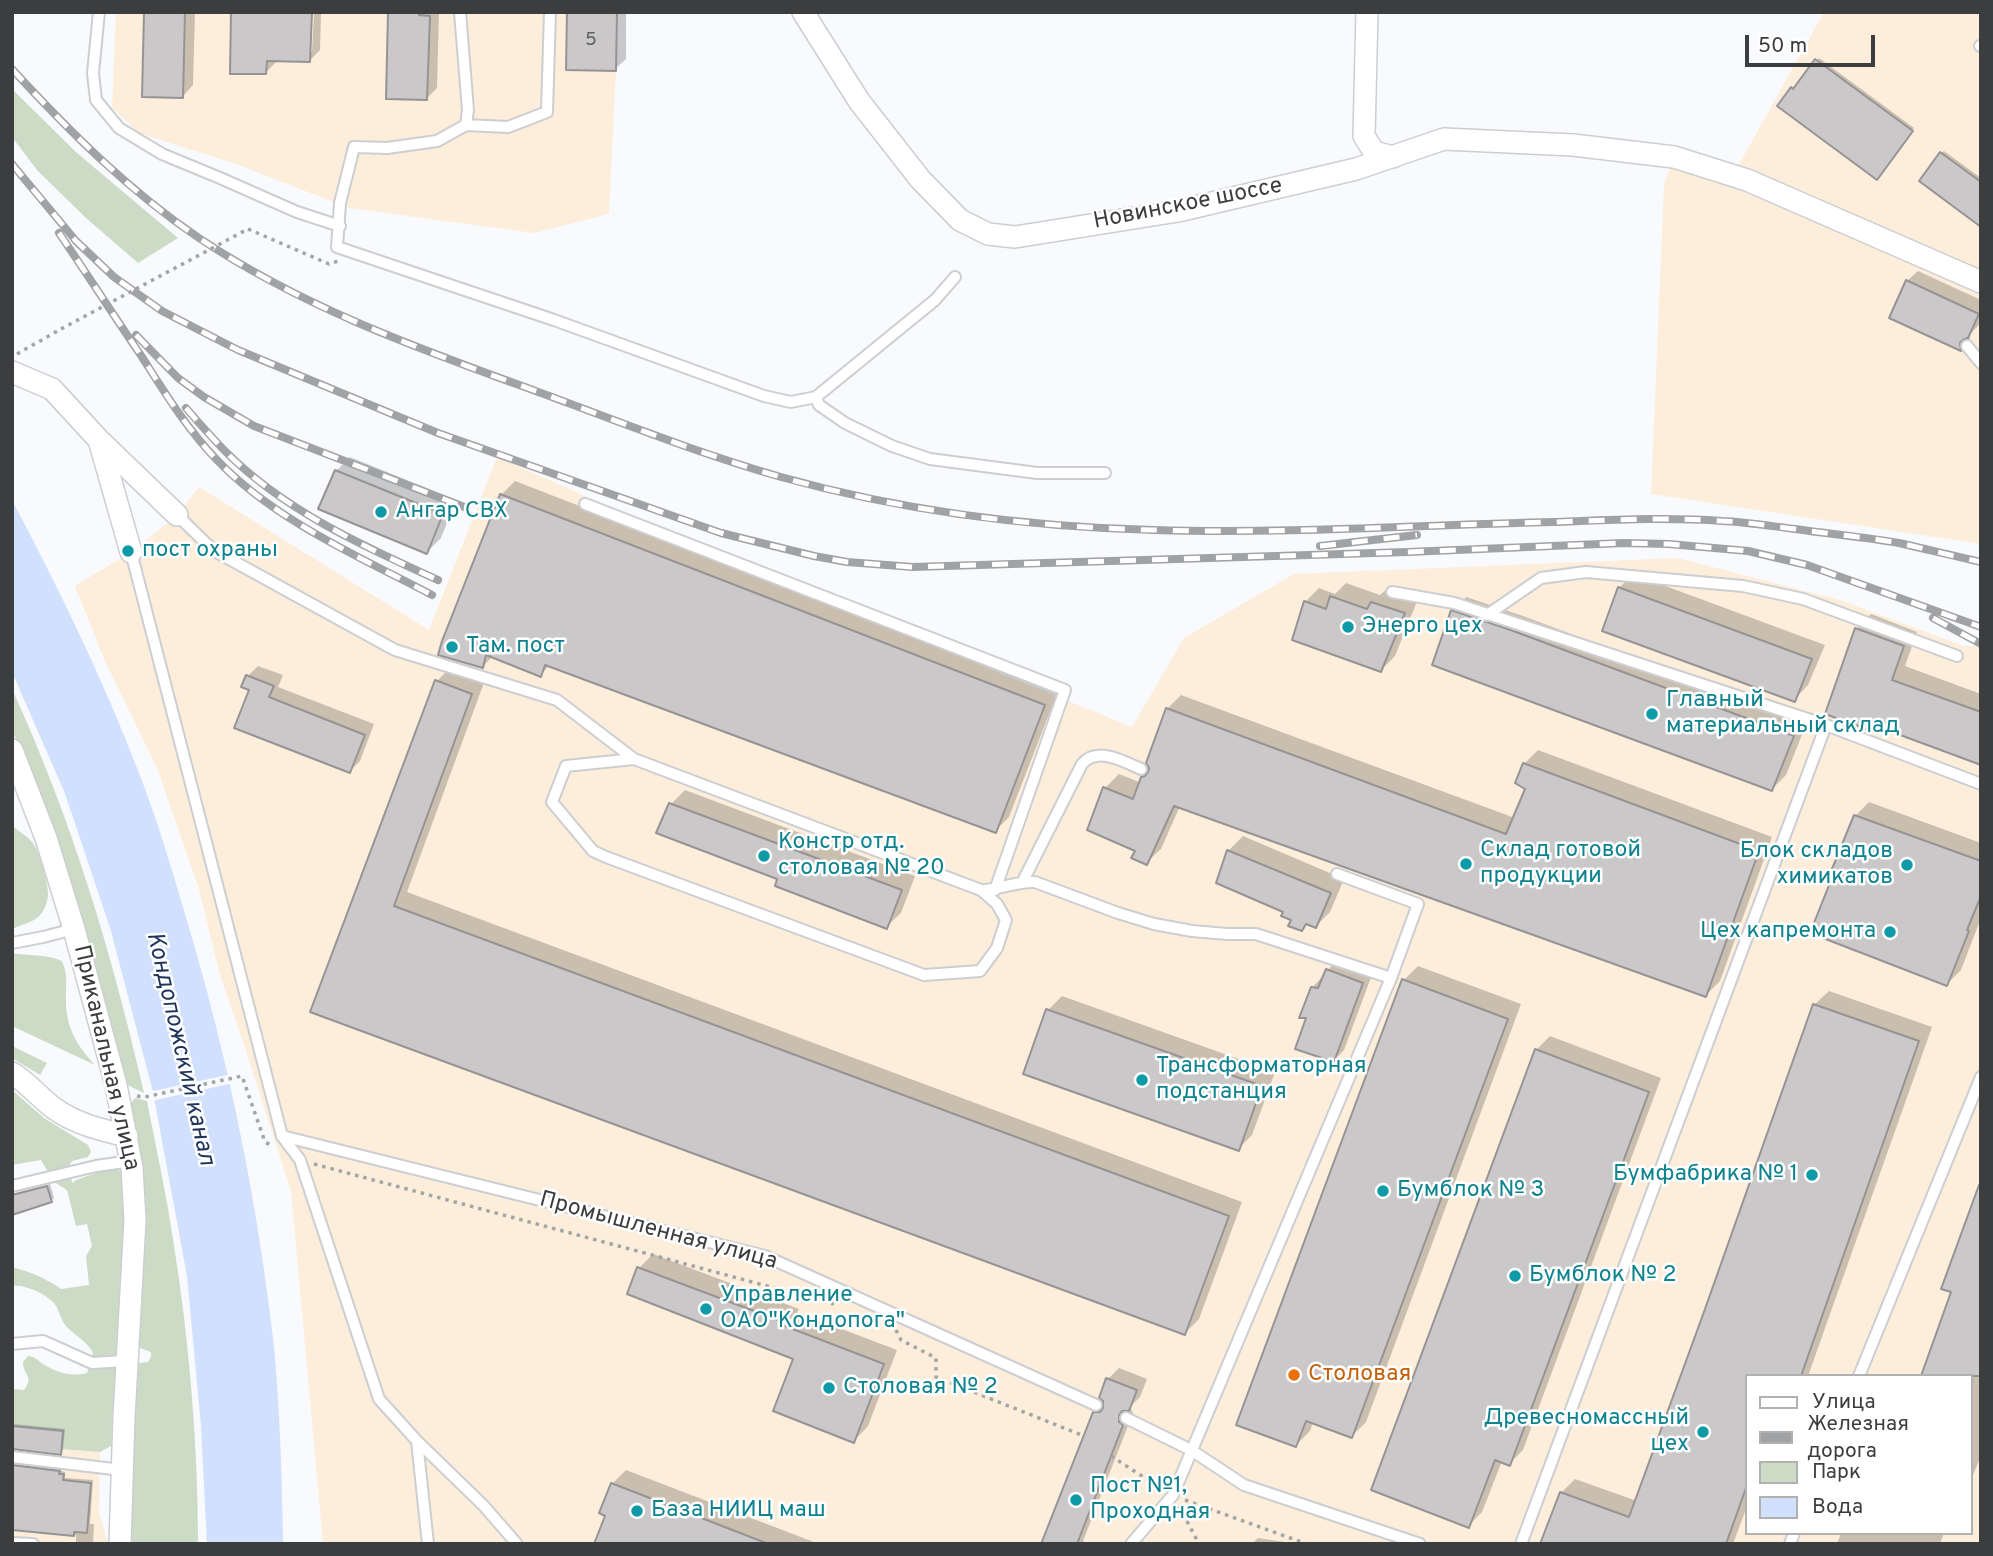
<!DOCTYPE html>
<meta charset="utf-8">
<style>
body{margin:0}
#map{position:relative;width:1993px;height:1556px;overflow:hidden;background:#f8fafd;font-family:Overpass,sans-serif}
canvas{display:block}
.frame{position:absolute;inset:0;border:14px solid #3c3d3e;pointer-events:none}
.legend{position:absolute;left:1745px;top:1374px;width:228px;height:161px;box-sizing:border-box;background:#fff;border:2px solid #b1b1b2;margin:0;padding:9px 12px;list-style:none;font-size:21px;color:#3c3d3e}
.legend li{display:flex;align-items:center;gap:14px;height:35px}
.legend b{width:35px;border:2px solid #b1b1b2}
.scale{position:absolute;left:1745px;top:35px;width:130px;height:32px;box-sizing:border-box;border:4px solid #3c3d3e;border-top:0;padding-left:9px;font-size:21px;line-height:24px;white-space:nowrap;color:#3c3d3e;-webkit-text-stroke:5px #fff;paint-order:stroke}
</style>
<div id="map">
<canvas width="1993" height="1556"></canvas>
<div class="frame"></div>
<ul class="legend">
<li><b style="height:9px;background:#fff"></b>Улица</li>
<li><b style="height:9px;background:#a1a2a4"></b>Железная дорога</li>
<li><b style="height:19px;background:#cbdbc6"></b>Парк</li>
<li><b style="height:19px;background:#d0e0fd"></b>Вода</li>
</ul>
<div class="scale">50 m</div>
</div>
<script>
const ctx = document.querySelector('canvas').getContext('2d');
ctx.lineJoin = 'round';
function paint(path, color) {
  ctx.fillStyle = color;
  ctx.fill(path, 'evenodd');
}
function strokePath(path, color, width, dash) {
  ctx.strokeStyle = color;
  ctx.lineWidth = width;
  ctx.lineCap = dash ? 'butt' : 'round';
  ctx.setLineDash(dash || []);
  ctx.stroke(path);
}
function drawText(font, color, halo, rows, align = 'center') {
  ctx.font = font + ' Overpass,sans-serif';
  ctx.lineWidth = 5;
  ctx.setLineDash([]);
  ctx.textBaseline = 'middle';
  ctx.strokeStyle = halo;
  ctx.fillStyle = color;
  for (const [text, x, y, turn = 0] of rows) {
    ctx.save();
    ctx.translate(x, y);
    ctx.rotate((+turn || 0) * Math.PI / 180);
    ctx.textAlign = isNaN(turn) ? turn : align;
    if (halo) ctx.strokeText(text, 0, 0);
    ctx.fillText(text, 0, 0);
    ctx.restore();
  }
}
paint(new Path2D(`
 M116,12H617L616,71L609,214L534,233L349,208L236,164L139,133L112,108Z
 M1824,12H1981V544L1651,494L1664,185L1674,157L1736,170Z
 M497,457L811,596L1132,727L1184,638L1294,574L1678,558L1840,600L1964,646H1981V1544H323L291,1191L243,1042L219,972L199,889L157,768L104,659L75,586L131,552L177,515L199,487L429,630ZM1746,1376H1970V1533H1746Z
 M12,1426L63,1431L62,1449L100,1452L99,1513L108,1544H12Z`), '#fdeedb');
paint(new Path2D(`
 M12,89L77,153L178,238L138,263L86,218L37,170L12,137Z
 M12,689C72,820 112,953 144,1093L121,1082L112,1026L77,907L30,772L12,730Z
 M12,824C17,832 26,834 32,842C39,850 48,882 48,893C48,900 45,909 41,914C35,922 21,925 12,929Z
 M12,953C28,956 47,954 62,961C69,977 65,989 66,1005C67,1030 79,1048 95,1065L12,1026Z
 M12,1046L47,1063L40,1075L12,1058Z
 M12,1090L44,1118L88,1145L91,1152L88,1157L72,1161L69,1166L72,1183L76,1180L104,1170L115,1169L122,1171L125,1177L124,1270L120,1281L111,1446L100,1452L62,1449L63,1431L12,1426V1389L24,1390C35,1376 23,1376 23,1362L28,1356C36,1357 37,1360 43,1364C58,1373 70,1377 87,1373L93,1353C87,1341 75,1336 66,1326C60,1319 59,1308 53,1302C44,1293 24,1284 12,1286V1267C31,1272 45,1278 61,1289L89,1285L86,1256L92,1246L87,1224L76,1226L67,1190L54,1182L41,1160L12,1165Z
 M135,1098L147,1101C156,1147 166,1193 173,1239C189,1338 198,1443 198,1544H125L134,1368L139,1363L148,1362L151,1357V1352L140,1348C135,1337 135,1318 141,1307L140,1269L146,1228V1208L143,1177L127,1108Z`), '#cbdbc6');
paint(new Path2D(`
 M12,500C59,589 103,679 139,773C158,822 173,873 188,924C229,1062 258,1204 274,1347C280,1412 282,1478 283,1544H207L201,1426L187,1276L153,1092L111,931L94,880L64,791L12,672Z`), '#d0e0fd');
paint(new Path2D(`
 M232,1074L234,1083L151,1101L149,1092Z`), '#f8fafd');
paint(new Path2D(`
 M145,12H195L193,85L183,96Z
 M233,12L309,52H312L314,12H321L320,50L310,60L276,59V62L266,72Z
 M390,12H439L437,88L427,98Z
 M569,12H626V59L615,69Z
 M1819,58L1914,128L1880,175L1779,106L1792,88L1795,86L1797,87Z
 M1944,151L1981,178V224L1941,153Z
 M1918,271L1981,300V320L1978,326L1970,334V339L1960,349L1907,281Z
 M350,457L456,500L441,538L427,552L336,471Z
 M515,481L1058,691L1009,817L995,831L550,665L540,675L493,656L483,666L501,495Z
 M1633,574L1825,645L1808,685L1794,700L1619,588Z
 M1346,583L1380,595L1387,589L1418,599L1395,656L1381,670L1305,602L1319,588L1335,594Z
 M1466,597L1523,616L1807,722L1786,775L1772,789L1435,664L1452,611ZM1458,611L1517,630L1516,633L1458,615Z
 M1871,614L1917,632L1905,666L1981,694V763L1879,725L1874,730L1827,713L1857,629Z
 M258,666L283,675L278,687L374,724L360,761L350,771L251,689L248,676Z
 M451,667L485,680L407,892L1242,1202L1199,1319L1185,1333L313,1011L437,681Z
 M1181,695L1515,818L1528,788L1524,764L1538,750L1772,837L1720,981L1706,995L1180,806L1161,849L1146,863L1137,850L1090,829L1105,788L1119,774L1139,782L1150,770L1167,709Z
 M685,790L915,876L901,913L886,927L779,878L671,804Z
 M1869,802L1981,843V918L1961,970L1947,984L1837,869L1855,816Z
 M1243,836L1344,879L1330,912L1316,926L1308,923L1302,929L1285,911L1219,882L1229,850Z
 M1338,959L1373,972L1344,1050L1334,1060L1308,1017L1312,988Z
 M1418,966L1521,1004L1366,1422L1352,1436L1313,1422L1310,1431L1296,1445L1404,980Z
 M1829,991L1932,1027L1808,1376H1746V1509L1733,1544H1542L1561,1493L1575,1479L1637,1501L1814,1005Z
 M1062,996L1275,1072L1252,1135L1238,1149L1048,1010Z
 M1550,1036L1661,1078L1523,1450L1509,1464L1502,1461L1482,1512L1468,1526L1536,1050Z
 M50,1184L54,1198L52,1200L12,1213V1194Z
 M1981,1185V1456L1970,1482V1376L1953,1291Z
 M653,1254L799,1309L797,1312L897,1350L868,1426L854,1441L795,1358L629,1293L639,1268Z
 M1119,1368L1147,1379L1140,1397L1130,1407L1133,1413L1083,1541L1091,1544H1043L1094,1413L1105,1403L1108,1379Z
 M12,1424L65,1429L63,1450L60,1453L12,1447Z
 M12,1461L62,1468L61,1471L65,1472V1478L93,1480L90,1524H94L93,1544H76V1535L12,1528Z
 M626,1470L819,1544H596L607,1515L612,1484Z
 M1841,1533H1944L1940,1544H1837Z
 M1258,1538L1298,1544H1252Z`), '#0003');
const building = new Path2D(`
 M144,12H185L183,98L142,97Z
 M231,12H312L310,62L267,61L266,74H230Z
 M388,12H419V15L430,16L427,100L386,99Z
 M567,12H617L616,71L566,70Z
 M1815,59L1913,131L1877,180L1777,106L1791,87L1793,89Z
 M1940,152L1981,182V227L1919,181Z
 M1906,280L1979,314L1968,338L1963,340L1960,343L1961,351L1889,318Z
 M335,470L443,514L427,554L318,509Z
 M500,494L1045,705L996,833L545,665L541,677L486,655L483,668L438,655L442,641Z
 M1618,587L1812,659L1795,702L1602,631Z
 M1330,596L1367,609L1371,602L1405,613L1381,672L1292,640L1304,601L1326,609Z
 M1451,610L1508,629L1794,736L1772,791L1432,665Z
 M1855,628L1904,646L1892,680L1981,712V765L1876,726L1874,732L1825,714Z
 M246,675L274,686L269,697L365,735L350,773L234,728L249,690L241,687Z
 M435,680L472,694L394,906L1229,1216L1185,1335L310,1012Z
 M1166,708L1506,834L1525,789L1515,783L1523,763L1759,851L1706,997L1174,806L1147,865L1131,858L1135,851L1087,830L1103,787L1133,799L1141,777L1145,776L1148,772L1149,768L1146,763Z
 M669,803L902,890L887,929L775,886L777,879L656,833Z
 M1854,815L1981,861V896L1967,930L1969,931L1947,986L1810,933L1835,870L1832,869Z
 M1227,850L1331,893L1316,928L1306,924L1302,931L1288,926L1291,920L1281,916L1283,912L1216,883Z
 M1326,969L1363,983L1334,1062L1295,1049L1306,1018H1299L1311,987L1318,988Z
 M1402,979L1508,1019L1352,1438L1306,1421L1296,1447L1236,1425Z
 M1813,1004L1919,1041L1801,1376H1746V1488L1726,1544H1540L1560,1492L1629,1517L1705,1309Z
 M1046,1009L1262,1086L1239,1151L1023,1074Z
 M1535,1049L1649,1092L1510,1466L1495,1460L1469,1528L1371,1490Z
 M1979,1185H1981V1376H1921L1951,1292L1941,1289Z
 M47,1186L52,1202L12,1215V1195Z
 M637,1267L786,1323L785,1326L884,1364L854,1443L773,1411L793,1359L627,1294Z
 M1106,1378L1137,1390L1129,1411H1122L1119,1415V1422L1123,1425L1077,1544H1041L1093,1412H1100L1103,1408V1401L1099,1398Z
 M12,1426L63,1431L61,1455L12,1449Z
 M12,1465L60,1471L59,1474H64L63,1480L91,1483L87,1533L74,1532V1536L12,1530Z
 M611,1483L766,1543V1544H594L605,1516L599,1513Z`);
paint(building, '#cbc8ca');
strokePath(building, '#969395', 2);
const service = new Path2D(`
 M99,12L93,73L96,100L119,128L162,154L220,178L297,212L340,226
 M460,12L468,110L466,125
 M550,12L547,112L508,127L466,125L437,141L387,148L354,147L340,203L337,247L554,320L764,396L791,402L816,397
 M1980,46H1981
 M955,277L935,300L816,397L819,405L845,423L892,446L930,459L1037,473H1105
 M1967,346L1981,363
 M585,504L1065,690L995,890
 M177,515L213,550L395,650L557,700L634,759L981,890C1000,890 1016,881 1035,882L1118,913L1154,924L1192,931L1227,934H1256L1391,978
 M131,552L282,1136L300,1160L379,1399L417,1441L483,1505L517,1544
 M1392,592L1454,603L1826,725L1981,784
 M1487,615L1541,578L1586,572L1743,586L1803,599L1957,656
 M634,759L566,766L552,802L593,851L606,857L924,975L980,971L997,948L1006,920L997,904L981,890
 M1023,881L1082,764C1097,746 1123,761 1141,769
 M12,943L43,937L74,929
 M282,1136L765,1256L1096,1405
 M12,1186L96,1166L131,1161
 M12,1344L43,1341L92,1363L126,1361
 M1859,1376L1981,1077
 M1126,1418L1191,1450L1244,1485L1420,1544
 M417,1441L428,1544
 M12,1457L122,1470
 M12,1543L33,1544
 M1131,1544L1173,1495L1391,978L1418,904L1337,874
 M1521,1544L1826,725
 M1790,1544L1794,1533`);
const minor = new Path2D(`
 M803,12L859,101L920,179L960,220L988,234L1015,237L1178,211L1356,169L1444,139L1573,145L1674,157L1747,180L1981,282
 M1367,12L1364,136L1374,152L1393,157
 M12,372L52,389L99,440L131,552
 M101,442L177,515
 M12,750L46,838L74,929L116,1085L132,1168L135,1220L124,1417L120,1544
 M12,1073C28,1083 40,1098 55,1109C76,1124 102,1130 127,1136`);
strokePath(service, '#ccced1', 14);
strokePath(minor, '#ccced1', 24);
strokePath(new Path2D(`
 M248,229L329,264L338,261
 M17,354L61,329
 M137,1096L145,1097L242,1076L265,1142L272,1146
 M314,1164L834,1304
 M896,1330L901,1340L936,1358V1377L1084,1436
 M1111,1456L1162,1489
 M1185,1500L1307,1544
 M1179,1506L1199,1544`), '#a3a5a7', 3.5, [3.5, 5]);
strokePath(service, '#fff', 10);
strokePath(minor, '#fff', 21);
const rail = new Path2D(`
 M12,69C69,131 129,191 199,238C302,307 417,348 533,390C615,420 697,453 781,477C903,511 1028,527 1154,530C1287,534 1421,525 1554,522C1610,520 1666,517 1722,521C1746,522 1770,526 1795,529C1829,534 1865,537 1899,543C1926,549 1953,556 1981,562
 M12,164L76,241L114,277L162,311L238,350L438,433L721,533L814,556L847,562L913,567L1408,552L1624,543L1669,544L1748,551L1807,565L1981,627
 M59,233C87,274 114,316 142,357C165,393 187,429 217,460C274,520 360,557 432,595
 M136,335L178,378L204,397L254,426L467,508
 M186,408C199,423 212,438 226,452C285,511 363,546 438,580
 M1320,546L1417,535
 M1933,618L1981,644`);
strokePath(rail, '#a1a2a4', 8);
strokePath(rail, '#fff', 5, [16]);
strokePath(new Path2D(`
 M61,329L248,229`), '#a3a5a7', 3.5, [3.5, 5]);
for (const [x, y, r, color] of [
 [381,512,7,"#0f9aa8"],
 [128,551,7,"#0f9aa8"],
 [1348,627,7,"#0f9aa8"],
 [452,647,7,"#0f9aa8"],
 [1652,714,7,"#0f9aa8"],
 [764,856,7,"#0f9aa8"],
 [1466,864,7,"#0f9aa8"],
 [1907,865,7,"#0f9aa8"],
 [1890,932,7,"#0f9aa8"],
 [1142,1080,7,"#0f9aa8"],
 [1812,1175,7,"#0f9aa8"],
 [1383,1191,7,"#0f9aa8"],
 [1515,1276,7,"#0f9aa8"],
 [706,1309,7,"#0f9aa8"],
 [1294,1375,7,"#e8710a"],
 [829,1388,7,"#0f9aa8"],
 [1703,1432,7,"#0f9aa8"],
 [1076,1500,7,"#0f9aa8"],
 [637,1511,7,"#0f9aa8"]
]) {
  const dot = new Path2D();
  dot.arc(x, y, r, 0, 2 * Math.PI);
  ctx.fillStyle = color;
  ctx.fill(dot);
  strokePath(dot, '#fff', 2.5);
}
drawText('19px', '#606061', null, [
 ["5",591,41]
]);
drawText('23px', '#3c3d3e', '#fff', [
 ["Новинское шоссе",1188,205,-11],
 ["Приканальная улица",105,1058,77],
 ["Промышленная улица",658,1232,15]
]);
drawText('23px', '#0d838f', '#fff', [
 ["Ангар СВХ",395,512],
 ["пост охраны",142,551],
 ["Энерго цех",1362,627],
 ["Там. пост",466,647],
 ["Главный",1666,701],
 ["материальный склад",1666,727],
 ["Констр отд.",778,843],
 ["столовая № 20",778,869],
 ["Склад готовой",1480,851],
 ["продукции",1480,877],
 ["Блок складов",1893,852,"right"],
 ["химикатов",1893,878,"right"],
 ["Цех капремонта",1876,932,"right"],
 ["Трансформаторная",1156,1067],
 ["подстанция",1156,1093],
 ["Бумфабрика № 1",1798,1175,"right"],
 ["Бумблок № 3",1397,1191],
 ["Бумблок № 2",1529,1276],
 ["Управление",720,1296],
 ["ОАО\"Кондопога\"",720,1322],
 ["Столовая № 2",843,1388],
 ["Древесномассный",1689,1419,"right"],
 ["цех",1689,1445,"right"],
 ["Пост №1,",1090,1487],
 ["Проходная",1090,1513],
 ["База НИИЦ маш",651,1511]
], 'left');
drawText('23px', '#c56008', '#fff', [
 ["Столовая",1308,1375]
], 'left');
drawText('italic 24px', '#20345b', '#fff', [
 ["Кондопожский канал",179,1049,77]
]);
</script>
